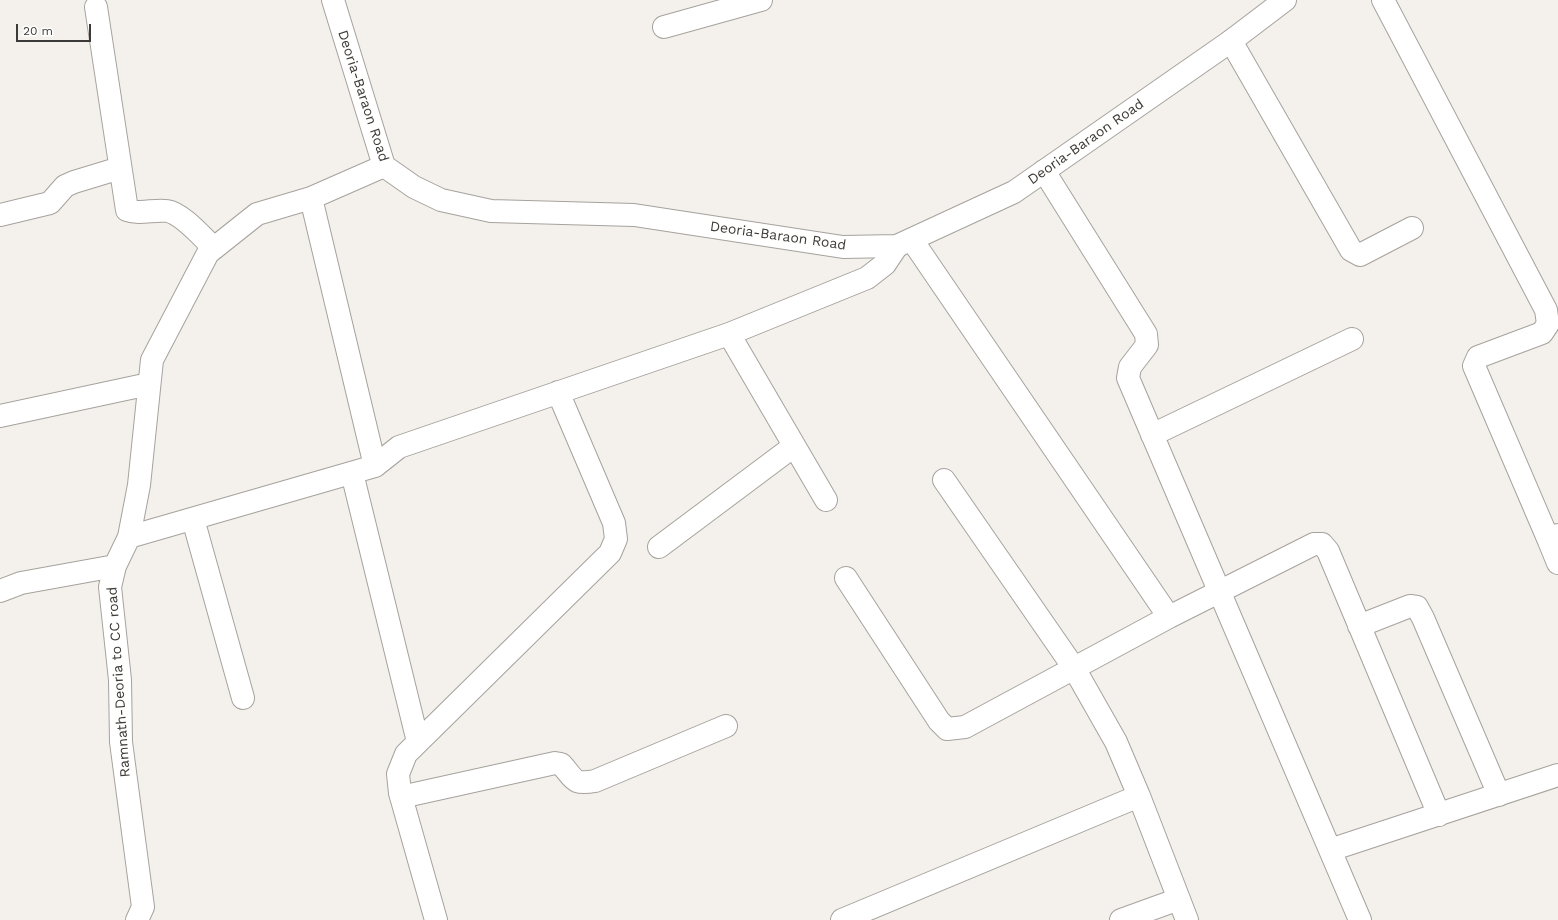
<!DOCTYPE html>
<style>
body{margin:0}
#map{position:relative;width:1558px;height:920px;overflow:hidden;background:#f4f0eb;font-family:"Work Sans",sans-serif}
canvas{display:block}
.scale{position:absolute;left:16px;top:24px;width:75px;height:18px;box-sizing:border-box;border:2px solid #3c3a38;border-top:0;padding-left:5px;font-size:12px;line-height:14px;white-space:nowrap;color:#3c3a38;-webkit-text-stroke:3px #fefefd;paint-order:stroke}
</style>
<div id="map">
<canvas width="1558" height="920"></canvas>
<div class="scale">20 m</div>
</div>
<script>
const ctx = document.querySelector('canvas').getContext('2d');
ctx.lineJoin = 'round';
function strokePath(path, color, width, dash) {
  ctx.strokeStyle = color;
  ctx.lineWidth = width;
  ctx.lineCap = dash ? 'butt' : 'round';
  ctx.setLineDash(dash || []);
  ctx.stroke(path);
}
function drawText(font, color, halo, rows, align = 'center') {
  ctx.font = font + ' "Work Sans",sans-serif';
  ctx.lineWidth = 3.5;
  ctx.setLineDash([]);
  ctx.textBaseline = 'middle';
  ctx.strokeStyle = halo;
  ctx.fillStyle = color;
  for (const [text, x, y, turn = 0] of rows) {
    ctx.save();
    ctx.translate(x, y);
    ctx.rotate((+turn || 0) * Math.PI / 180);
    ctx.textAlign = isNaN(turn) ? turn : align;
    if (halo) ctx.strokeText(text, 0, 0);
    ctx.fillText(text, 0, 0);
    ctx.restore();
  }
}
const street = new Path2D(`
 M1383,0L1546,310L1548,324L1542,333L1478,357L1474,366L1549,541
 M96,7L127,210C140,215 154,209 167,211C182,213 203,238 214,248
 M664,27L761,0
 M1231,41L1351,250L1360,255L1412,228
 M1044,171L1146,334L1147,345L1130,367L1128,378L1360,920
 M311,198L375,466
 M0,215L50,203L65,186L74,182L120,168
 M912,240L1169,617
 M729,334L826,500
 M0,416L149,384
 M1152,435L1352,339
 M352,473L418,742
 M944,480L1074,668L1116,742L1139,796L1187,920
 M193,519L243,698
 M1558,535L1549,541L1558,563
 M129,537L375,466L399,447L729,334L867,278L885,264L897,246
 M659,547L794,446
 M846,578L939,721L947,729L965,727L1169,617L1314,544H1322L1328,551L1439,815
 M0,591L21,583L115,566
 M1359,626L1410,606L1417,607L1423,618L1499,795
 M401,797L555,763L561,764C575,779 572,785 595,781L726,726
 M1330,850L1558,775
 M137,920L143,907L121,742L120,680L110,587L115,566L129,537L139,485L152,360L208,253L257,214L311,198L384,166
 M436,920L400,793L398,774L406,754L610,553L616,539L614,523L558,392
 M842,920L1139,796
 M1121,920L1179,899`);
const secondary = new Path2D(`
 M333,0L384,166L414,187L441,200L491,211L634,215L843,247L897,246L1014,192L1231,41L1285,0`);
strokePath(street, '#a6a29d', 24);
strokePath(secondary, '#a6a29d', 24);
strokePath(street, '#fff', 22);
strokePath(secondary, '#fff', 22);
drawText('14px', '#3c3a38', '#fefefd', [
 ["Deoria-Baraon Road",363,96,72],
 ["Deoria-Baraon Road",1086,142,-35],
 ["Deoria-Baraon Road",778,236,8],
 ["Ramnath-Deoria to CC road",119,682,-94]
]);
</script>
